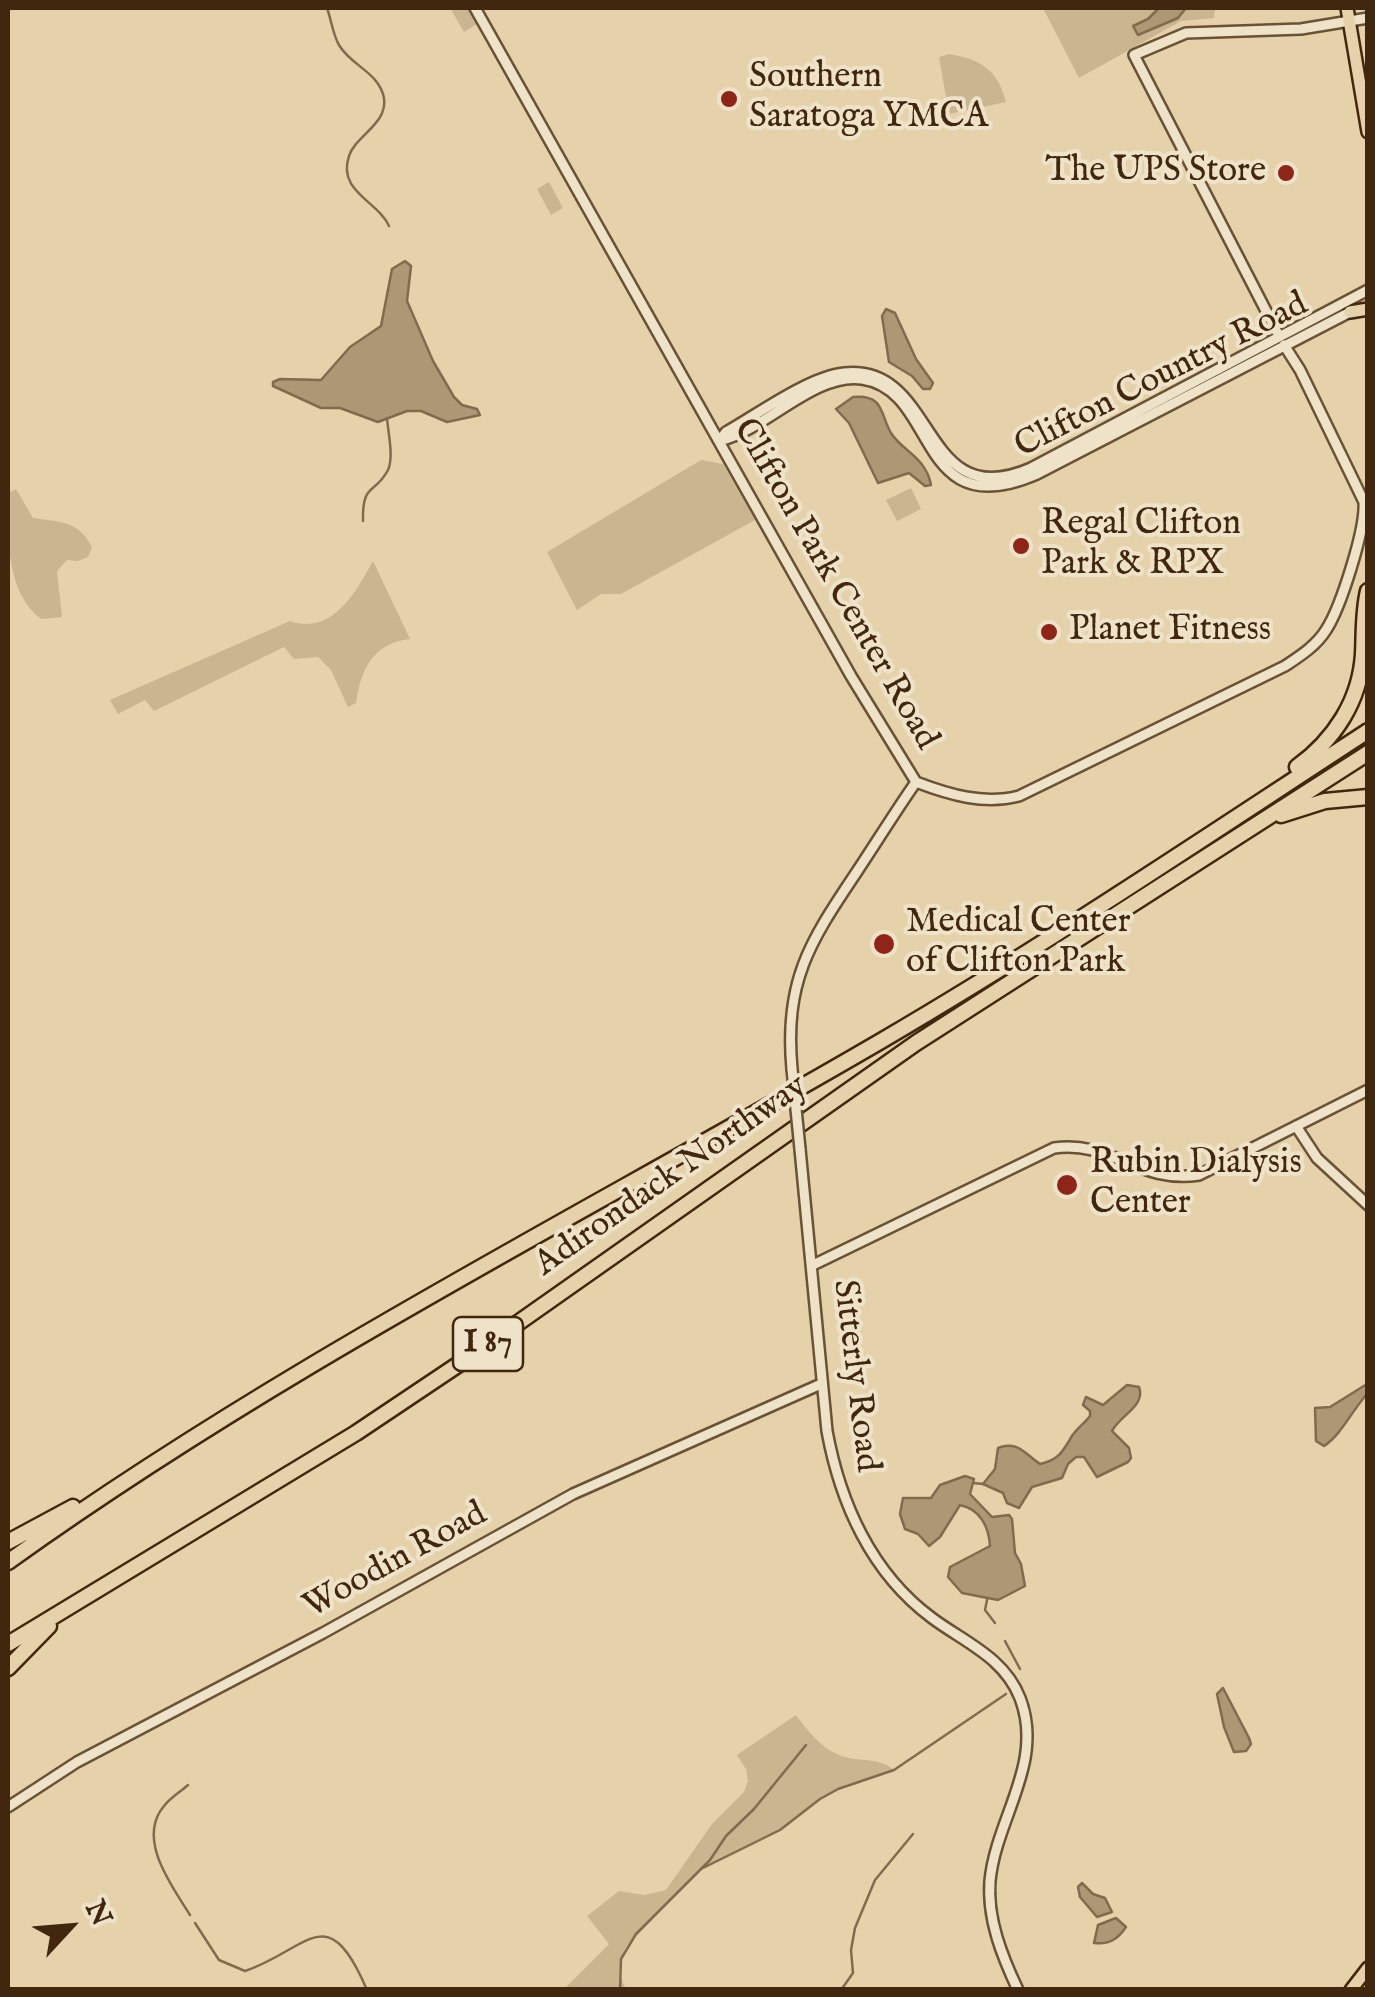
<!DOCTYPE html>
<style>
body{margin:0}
#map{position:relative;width:1375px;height:1997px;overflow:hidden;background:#e5d2ab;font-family:"IM FELL English",serif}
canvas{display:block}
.frame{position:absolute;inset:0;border:10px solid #41270e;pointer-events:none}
.north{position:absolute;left:20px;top:1877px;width:100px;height:100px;-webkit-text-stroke:8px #eee2c8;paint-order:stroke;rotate:64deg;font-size:28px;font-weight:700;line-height:40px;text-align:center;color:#41270e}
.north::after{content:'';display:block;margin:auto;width:35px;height:45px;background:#41270e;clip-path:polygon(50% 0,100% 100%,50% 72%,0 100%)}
</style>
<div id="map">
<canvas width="1375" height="1997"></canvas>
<div class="frame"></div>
<div class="north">N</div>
</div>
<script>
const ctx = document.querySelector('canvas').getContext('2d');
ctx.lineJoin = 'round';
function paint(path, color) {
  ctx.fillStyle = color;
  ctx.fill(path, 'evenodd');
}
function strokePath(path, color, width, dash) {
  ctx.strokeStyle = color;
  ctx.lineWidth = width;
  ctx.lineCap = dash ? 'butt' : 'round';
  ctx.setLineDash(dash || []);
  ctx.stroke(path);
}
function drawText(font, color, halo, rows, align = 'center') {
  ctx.font = font + ' "IM FELL English",serif';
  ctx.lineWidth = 8;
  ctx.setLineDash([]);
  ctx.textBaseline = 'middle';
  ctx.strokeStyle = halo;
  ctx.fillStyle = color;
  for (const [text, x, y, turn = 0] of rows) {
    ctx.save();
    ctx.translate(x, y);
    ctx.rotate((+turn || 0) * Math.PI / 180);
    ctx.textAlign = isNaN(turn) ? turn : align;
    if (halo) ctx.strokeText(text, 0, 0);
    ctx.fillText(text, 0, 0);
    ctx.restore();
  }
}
paint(new Path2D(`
 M450,8H472L480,22L464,32Z
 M1043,8H1215L1214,18L1181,21L1079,78Z
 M949,54C981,59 998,70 1006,102L949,114L939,57Z
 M549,182L563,208L551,215L537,189Z
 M701,460L723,464L755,520L621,594H601L577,610L547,552Z
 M911,488L921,509L897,521L886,500Z
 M16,489L33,518C60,522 79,521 92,547L88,557L78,561L67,560L57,571L62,617L41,619C5,592 8,534 8,493Z
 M373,561L410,639C373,643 361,669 356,703L348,707L331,670L318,657L294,659L284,647L154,711L145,700L118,714L110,700L290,621C332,636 356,592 373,561Z
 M796,1715C808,1731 820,1747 839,1755C858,1763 878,1756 894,1770L838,1789L820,1799L780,1830L701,1869L626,1947C619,1963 618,1974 626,1989H564L609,1944L587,1916L619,1891L644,1895L666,1890L712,1824L744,1792L748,1781L746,1769L737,1755Z`), '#c9b590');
const water = new Path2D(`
 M1159,8H1186L1178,18L1138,35L1133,26L1148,19Z
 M405,261L411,266L407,301L433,361L454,397L462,405L477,409L480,415L447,422L421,411H407L378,422L340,408H321L273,386V382L280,379L321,380L350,347L381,326L392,269Z
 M886,309L895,313L916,359L933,383L930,389H923L912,376L889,362L882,316Z
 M853,397C885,394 880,415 891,433C902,451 926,457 931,485L925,486L909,473L878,483L849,423L836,409Z
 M1367,1384V1394C1351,1412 1341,1435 1324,1446L1316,1441L1315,1408L1330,1407Z
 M1127,1385L1139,1387C1146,1406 1120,1415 1112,1431L1129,1448L1131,1458L1128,1462L1097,1477L1084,1457H1076L1068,1464L1062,1478L1032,1487L1019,1508L1007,1503L1003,1493L983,1484L995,1469L998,1448C1018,1440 1026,1455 1040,1464C1059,1460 1063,1451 1072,1436C1076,1429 1085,1423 1090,1416V1411L1083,1405L1086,1397L1103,1405Z
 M965,1476L974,1479L970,1494L992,1517L1009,1515L1012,1519L1015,1553L1021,1564L1025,1586L998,1600L962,1593L948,1577L950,1567L990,1546C989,1527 980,1509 960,1505L940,1537L929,1546L918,1534L905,1529L900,1514L903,1498H931L940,1485Z
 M1223,1688L1249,1738L1251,1744L1246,1751L1234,1752L1224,1727L1217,1694Z
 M1082,1883L1093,1894L1105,1898L1112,1912L1097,1917L1080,1897L1078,1887Z
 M1116,1918L1126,1927C1118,1939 1109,1945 1094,1943L1098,1925Z`);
paint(water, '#ad9876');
strokePath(water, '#826b4c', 2.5);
strokePath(new Path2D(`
 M327,8C331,19 333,35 339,45C351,66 379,72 384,98C388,124 355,136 349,156C337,192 378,201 389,226
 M363,521C362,482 375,495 388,470C394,457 388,432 387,418
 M973,1483L983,1484
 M987,1600L985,1610L995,1623
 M1005,1641L1020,1669
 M188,1785C180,1792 170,1798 164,1806C136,1839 172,1886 190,1915
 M701,1869L780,1830L820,1799L838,1789L894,1770L1006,1694
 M195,1923L219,1960L245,1971C308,1950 327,1896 367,1990
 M620,1990L621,1959L636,1934L710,1860L726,1836L754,1809L806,1745
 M841,1990L853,1973L851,1950L855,1928L875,1880L913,1834`), '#826b4c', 2.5);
const minor = new Path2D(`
 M475,8L851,676L916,782C950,795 984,805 1019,796L1285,666C1300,656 1316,646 1326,630C1341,607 1366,528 1364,502L1300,370L1284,345
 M1279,336L1134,55L1186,33L1301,29L1368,18
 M722,440C765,430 815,372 862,379C940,390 914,527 1037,474L1352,311
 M719,441L726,432C758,414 808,377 844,373C939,363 919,517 1031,468L1368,290
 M792,1069C784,982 809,943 856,873C876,843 895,812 916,782
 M1296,1126L1317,1158L1368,1205
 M800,1149L827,1431C840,1502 871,1573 932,1618C964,1642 1004,1657 1020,1698C1045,1763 996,1818 990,1881C987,1919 1002,1956 1018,1990
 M813,1265L1054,1148C1112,1140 1138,1184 1199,1175L1368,1090
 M8,1807L77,1762L323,1633L573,1494L821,1384`);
const major = new Path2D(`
 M1347,8L1368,132
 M1350,312L1368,309
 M1351,1990L1368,1968`);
const highway = new Path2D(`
 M1297,767C1334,740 1360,701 1363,654C1364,633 1363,612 1368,591
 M1281,815L1325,801L1368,797
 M8,1542L73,1507
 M8,1562C284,1364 588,1212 881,1041C1047,944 1207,836 1368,731
 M8,1644L356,1433L471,1356L916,1043L1368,753
 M8,1668L49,1626`);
strokePath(minor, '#6a5235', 14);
strokePath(major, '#41270e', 16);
strokePath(highway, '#41270e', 19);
strokePath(minor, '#eee2c8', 9);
strokePath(major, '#e5d2ab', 11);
strokePath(highway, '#e5d2ab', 14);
const minorBridge = new Path2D(`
 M792,1069L800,1149`);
strokePath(minorBridge, '#6a5235', 14, []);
strokePath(minorBridge, '#eee2c8', 9);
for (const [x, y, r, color] of [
 [729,99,10,"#8f2418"],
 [1286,173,10,"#8f2418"],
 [1021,546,10,"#8f2418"],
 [1049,632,10,"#8f2418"],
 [884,944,12,"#8f2418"],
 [1067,1185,12,"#8f2418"]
]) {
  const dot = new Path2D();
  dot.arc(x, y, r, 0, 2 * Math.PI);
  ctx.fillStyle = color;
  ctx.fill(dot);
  strokePath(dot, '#eee2c8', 4);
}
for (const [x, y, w] of [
 [488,1344,70]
]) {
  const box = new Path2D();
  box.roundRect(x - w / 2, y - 27, w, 54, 8);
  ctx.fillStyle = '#eee2c8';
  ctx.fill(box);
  strokePath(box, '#41270e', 2.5);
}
drawText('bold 32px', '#41270e', null, [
 ["I 87",488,1344]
]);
drawText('35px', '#41270e', '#eee2c8', [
 ["Southern",749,79],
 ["Saratoga YMCA",749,119],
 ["The UPS Store",1266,173,"right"],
 ["Regal Clifton",1041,526],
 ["Park & RPX",1041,566],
 ["Planet Fitness",1069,632],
 ["Medical Center",906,924],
 ["of Clifton Park",906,964],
 ["Rubin Dialysis",1090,1165],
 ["Center",1090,1205]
], 'left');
drawText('35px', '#41270e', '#eee2c8', [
 ["Clifton Country Road",1162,377,-27],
 ["Clifton Park Center Road",834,585,60],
 ["Adirondack Northway",672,1177,-35],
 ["Sitterly Road",854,1376,83],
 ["Woodin Road",396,1562,-29]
]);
</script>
